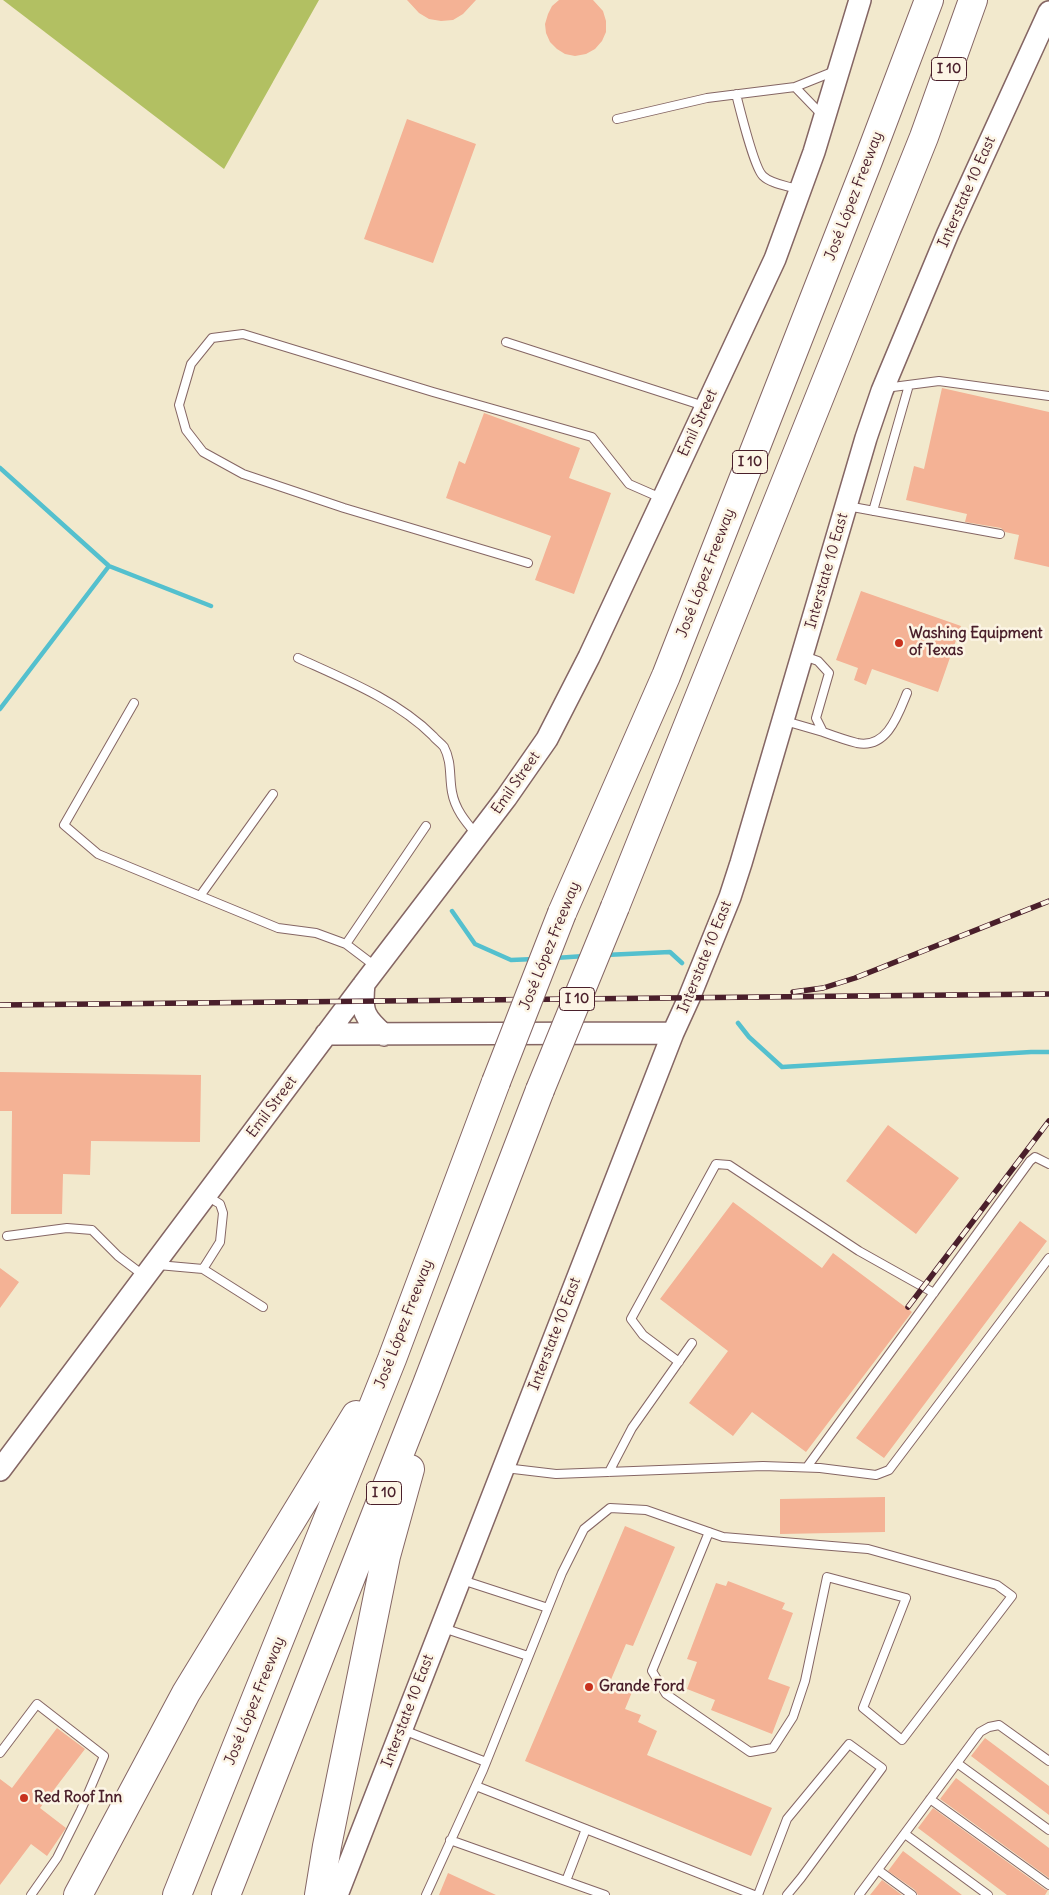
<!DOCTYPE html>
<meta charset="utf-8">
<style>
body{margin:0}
canvas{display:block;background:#f2e9cd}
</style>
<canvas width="1049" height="1895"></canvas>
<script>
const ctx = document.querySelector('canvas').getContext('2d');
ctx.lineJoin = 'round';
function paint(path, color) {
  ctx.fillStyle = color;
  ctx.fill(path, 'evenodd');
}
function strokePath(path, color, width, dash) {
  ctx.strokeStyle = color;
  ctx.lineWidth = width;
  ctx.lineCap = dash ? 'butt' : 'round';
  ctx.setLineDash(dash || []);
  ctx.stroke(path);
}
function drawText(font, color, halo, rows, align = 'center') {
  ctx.font = font + ' Delius,sans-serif';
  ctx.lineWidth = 5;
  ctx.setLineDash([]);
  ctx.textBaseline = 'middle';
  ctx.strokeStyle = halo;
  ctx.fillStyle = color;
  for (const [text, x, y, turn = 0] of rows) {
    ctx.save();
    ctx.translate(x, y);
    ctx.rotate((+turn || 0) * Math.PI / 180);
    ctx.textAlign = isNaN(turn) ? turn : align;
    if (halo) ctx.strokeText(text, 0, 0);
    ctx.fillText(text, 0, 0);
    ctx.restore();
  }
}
paint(new Path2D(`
 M3,0H319L224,169Z`), '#b2c062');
strokePath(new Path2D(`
 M0,468L109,566L211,606
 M0,709L109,566
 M452,911L475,944L511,960L535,959
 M605,955L670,952L682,963
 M555,958L585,956
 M738,1023L749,1037L782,1067L1031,1052H1049`), '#54c0ce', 4.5);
paint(new Path2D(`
 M407,0H476L463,14L453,20L441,21L429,19L419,13Z
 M559,0H593L603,11L606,21V32L602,41L595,49L586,54L575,56L565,54L557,49L550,42L546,33L545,24L548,14L552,6Z
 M407,119L476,144L433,263L364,239Z
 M942,388L1049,412V567L1014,559L1019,535L1005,532L1001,528L965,522L967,514L906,500L914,466L924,469Z
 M484,413L580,448L569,478L611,493L574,594L535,580L551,536L446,498L459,461L465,464Z
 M861,591L961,626L938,692L872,669L866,685L854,680L858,668L836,660Z
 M0,1072L201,1075L200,1142L91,1141L90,1175L63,1174L62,1214H11L12,1111H0Z
 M888,1125L959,1178L916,1234L846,1181Z
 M733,1202L822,1268L833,1253L912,1312L806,1452L752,1412L733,1436L689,1403L728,1351L660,1299Z
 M1020,1221L1047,1241L884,1458L856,1438Z
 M0,1268L19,1282L0,1308Z
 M885,1497V1532L780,1534V1499Z
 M625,1526L675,1547L633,1646L626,1644L610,1682L632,1692L625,1709L641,1715L638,1722L657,1731L647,1755L772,1808L751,1856L525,1761Z
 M728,1581L785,1603L782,1609L793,1613L768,1679L790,1687L772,1734L711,1710L715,1700L687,1689L697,1662L687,1659L716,1583L726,1586Z
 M57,1728L85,1749L40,1808L66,1828L47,1856L31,1844L0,1885V1779L12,1788Z
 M985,1738L1049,1786V1815L971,1756Z
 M956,1778L1049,1848V1878L940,1799Z
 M933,1808L1046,1890H1048L1045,1895H1007L918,1828Z
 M903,1851L962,1895H918L915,1890L888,1871Z
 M448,1873L496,1895H439Z
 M882,1880L902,1895H870Z`), '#f4b295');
const service = new Path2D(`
 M736,94C740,109 754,168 763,176C771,184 789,186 799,190
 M823,116L795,87L835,71
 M617,119L707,98L795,87
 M506,342L704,406
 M885,388L939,381L1049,396
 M847,506L1000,534
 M873,511L909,385
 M528,563L344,508L243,474L203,452L186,430L179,405L191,364L212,338L243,334L433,392L592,437L629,484L661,498
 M804,656L818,661L829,673L816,718L823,732C834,736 845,740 857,743C887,749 898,715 907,693
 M298,658C344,679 397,700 433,736C436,740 441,743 444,747C452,762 449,776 452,792C455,809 465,821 476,834
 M134,703L64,825L98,854L278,928L316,933L346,944L375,966
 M785,721L823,732
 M200,896L273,794
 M346,944L426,826
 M7,1236L67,1228L92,1230L118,1256L143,1275
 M158,1265L203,1269L263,1307
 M203,1269L220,1242L223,1213L220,1204L207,1196
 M679,1362L643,1335L631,1319L716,1164L729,1165L859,1251L934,1293
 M807,1467L1030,1161L1035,1157L1049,1164
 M505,1468L556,1474L763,1466L820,1468L876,1475L889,1470L1049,1258
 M609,1472L632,1428L692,1343
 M462,1580L548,1608
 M443,1628L528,1656
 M403,1730L486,1762
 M0,1753L37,1704L104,1756L81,1810L57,1858L31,1895
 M957,1763L1049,1830
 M476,1786L754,1895
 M930,1799L1049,1885
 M905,1834L988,1895
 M450,1840L605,1895
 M878,1870L912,1895
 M566,1881L586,1829
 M426,1895L483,1770L562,1573L584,1529L610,1508L646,1510L723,1537L868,1549L997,1585L1012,1596L902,1740L863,1708L906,1598L827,1577L805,1681L793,1717L773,1748L750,1752L666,1694L652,1671L709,1532
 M758,1895L787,1819L849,1744L882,1768L801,1878L787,1895
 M859,1895L980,1732L989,1727L999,1725L1049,1761`);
const secondary = new Path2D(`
 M364,984C361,1012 364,1017 384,1035
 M326,1034L673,1033
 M0,1470L364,984L506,798L547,739L589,657L775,259L814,152L860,0
 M337,1895L673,1033L689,998L730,897L741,863L866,438L882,391L948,233L1049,12`);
const motorway = new Path2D(`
 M615,907L924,137L973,0
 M562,913L666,676L868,161L929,0
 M78,1895L186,1693L356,1415
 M177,1895L392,1359L496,1082
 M226,1895L427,1384L540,1090
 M319,1895L327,1846L386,1556L410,1469`);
strokePath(service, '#856664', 10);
strokePath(secondary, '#856664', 24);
strokePath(motorway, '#856664', 30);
strokePath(service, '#fff', 8);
strokePath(secondary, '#fff', 21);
strokePath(motorway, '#fff', 28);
const rail = new Path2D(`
 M793,992L823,988L855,978L1049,901
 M0,1005L1049,994
 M908,1307L1049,1121`);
strokePath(rail, '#4a1f2b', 5.5);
strokePath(rail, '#fcf5e5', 4, [11]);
const motorwayBridge = new Path2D(`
 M496,1082L562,913
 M540,1090L615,907`);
strokePath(motorwayBridge, '#856664', 30, []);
strokePath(motorwayBridge, '#fff', 28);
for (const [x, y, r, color] of [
 [899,643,5,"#c8321e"],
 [589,1687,5,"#c8321e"],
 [24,1798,5,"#c8321e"]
]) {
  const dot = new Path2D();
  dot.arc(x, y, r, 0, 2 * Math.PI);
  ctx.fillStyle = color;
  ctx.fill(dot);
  strokePath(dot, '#fcf5e5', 2);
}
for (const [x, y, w] of [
 [949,69,35],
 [750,462,35],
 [577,999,35],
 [384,1493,35]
]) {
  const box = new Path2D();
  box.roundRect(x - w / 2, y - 11.5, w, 23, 4);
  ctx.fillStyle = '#fcf5e5';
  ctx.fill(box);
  strokePath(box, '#4a1f2b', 1);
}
drawText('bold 14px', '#4a1f2b', null, [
 ["I 10",949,69],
 ["I 10",750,462],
 ["I 10",577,999],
 ["I 10",384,1493]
]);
drawText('15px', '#4a1f2b', '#fcf5e5', [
 ["Interstate 10 East",967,192,-66],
 ["José López Freeway",854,196,-69],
 ["Emil Street",698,423,-65],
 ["Interstate 10 East",827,571,-74],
 ["José López Freeway",706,573,-69],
 ["Emil Street",516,783,-55],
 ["José López Freeway",550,946,-68],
 ["Interstate 10 East",705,957,-68],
 ["Emil Street",272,1107,-53],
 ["José López Freeway",404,1324,-69],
 ["Interstate 10 East",555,1334,-69],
 ["José López Freeway",255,1701,-68],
 ["Interstate 10 East",408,1711,-69]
]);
drawText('bold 15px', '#4a1f2b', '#fcf5e5', [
 ["Washing Equipment",909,634],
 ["of Texas",909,651],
 ["Grande Ford",599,1687],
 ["Red Roof Inn",34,1798]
], 'left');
</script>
